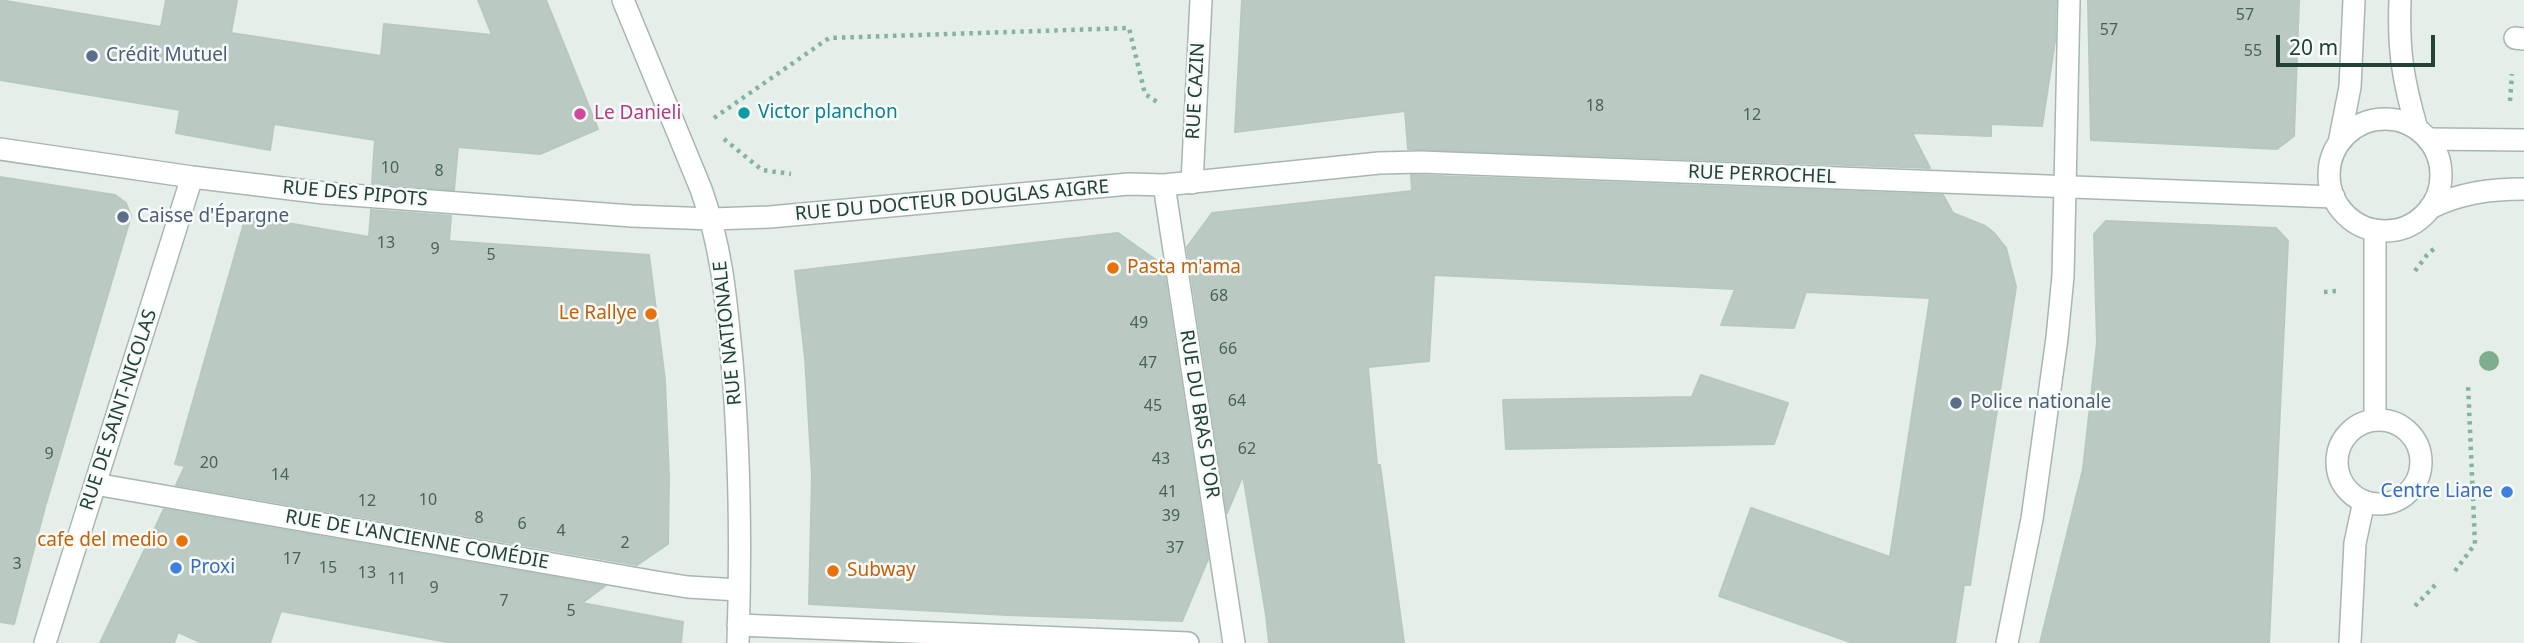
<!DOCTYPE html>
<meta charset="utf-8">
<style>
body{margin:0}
#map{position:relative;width:2524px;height:643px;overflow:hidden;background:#e5eee9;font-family:"Noto Sans",sans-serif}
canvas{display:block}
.scale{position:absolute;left:2276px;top:35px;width:159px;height:32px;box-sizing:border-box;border:4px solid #234136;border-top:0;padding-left:9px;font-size:21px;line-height:24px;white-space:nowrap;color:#234136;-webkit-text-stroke:5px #f6faf8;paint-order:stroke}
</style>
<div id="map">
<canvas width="2524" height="643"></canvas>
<div class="scale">20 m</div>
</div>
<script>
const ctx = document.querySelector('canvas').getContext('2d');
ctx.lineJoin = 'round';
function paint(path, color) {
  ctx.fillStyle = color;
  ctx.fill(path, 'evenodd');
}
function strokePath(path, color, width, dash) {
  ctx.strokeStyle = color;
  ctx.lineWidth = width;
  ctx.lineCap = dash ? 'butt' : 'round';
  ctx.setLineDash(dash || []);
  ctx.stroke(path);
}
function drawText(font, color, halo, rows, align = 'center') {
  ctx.font = font + ' "Noto Sans",sans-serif';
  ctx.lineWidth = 5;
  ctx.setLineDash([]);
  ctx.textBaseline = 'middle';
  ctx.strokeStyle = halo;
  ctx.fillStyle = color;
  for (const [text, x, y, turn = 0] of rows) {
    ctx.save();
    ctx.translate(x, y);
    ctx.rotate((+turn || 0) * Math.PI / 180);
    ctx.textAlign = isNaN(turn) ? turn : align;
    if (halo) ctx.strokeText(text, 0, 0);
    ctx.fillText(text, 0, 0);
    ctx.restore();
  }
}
const building = new Path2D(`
 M0,0L161,27L166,0H237L231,33L381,56L384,24L492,35L478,0H546L598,129L540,154L458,147L454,190L372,183L375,140L274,124L270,150L176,133L180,110L0,80Z
 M1242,0H2056L2055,41L2042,126L1991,124V136L1912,133L1930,168L1408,149L1405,111L1235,132Z
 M2088,0H2299L2294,136L2277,149L2091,140Z
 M1411,175L1943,195L1953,213L1985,226L1993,232L2006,248L2016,287L1970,585H1964L1955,643H1853L1719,596L1751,508L1890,557L1930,298L1806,292L1794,328L1721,325L1735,289L1434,275L1429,361L1368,367L1377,465H1380L1404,643H1269L1266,615L1243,475L1227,513L1187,247L1212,213L1412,191Z
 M0,177L115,195L126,203L131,216L45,507L14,624L0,622Z
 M371,210L451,216L449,241L649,255L665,380L669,478L668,544L637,565L176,485L185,466L175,464L246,216L369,237Z
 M2106,221L2276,228L2288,241L2269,643H2040L2083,469L2097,343L2094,234Z
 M1118,233L1163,265L1208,559L1182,621L1007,615L809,604L812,476L805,358L795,271Z
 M1701,375L1788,403L1774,444L1506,449L1503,400L1692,397Z
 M164,509L605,586L582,603L683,622L681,643H452L281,611L270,643H202L178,632L174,643H100Z`);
paint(building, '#bac9c2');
strokePath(building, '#b7c8c0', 2);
const service = new Path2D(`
 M2515,38L2524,39
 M2065,187L2069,0
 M2375,419V230
 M2337 462a42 42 0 1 1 84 0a42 42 0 1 1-84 0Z
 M2350,643L2355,543L2364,501`);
const minor = new Path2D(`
 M623,0L701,189C722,248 726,299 732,361C740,455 741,549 738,643
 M2428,139L2524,140
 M0,149L192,177L324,193L632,216L712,219L770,217L1129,184L1164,185L1379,163L1421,162L2334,197
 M1192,183L1201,0
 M1164,185L1234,643
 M2430,208C2460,193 2490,189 2524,189
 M95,484L656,582L688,587L739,590
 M738,625L1188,643
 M45,643L192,177
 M2007,643L2032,519L2057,338L2063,276L2065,187`);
const tertiary = new Path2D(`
 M2400,0C2398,50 2403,81 2417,129
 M2329 175a56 56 0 1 1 112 0a56 56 0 1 1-112 0Z
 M2339,143L2350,87L2354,0`);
strokePath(service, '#a7b7b0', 24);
strokePath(minor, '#a7b7b0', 24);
strokePath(tertiary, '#a7b7b0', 24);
strokePath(new Path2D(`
 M2510,101L2512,74
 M714,118L829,38L1129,28L1145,94L1157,102
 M724,139L762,170L791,174
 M2415,271L2427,255L2437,246
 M2324,292L2337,291
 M2455,571L2475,544L2468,384
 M2415,606L2438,582`), '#84b3a0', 4.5, [3.5, 5]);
strokePath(service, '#fff', 21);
strokePath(minor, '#fff', 21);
strokePath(tertiary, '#fff', 21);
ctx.fillStyle = '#7fae8e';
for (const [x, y] of [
 [2489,361]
]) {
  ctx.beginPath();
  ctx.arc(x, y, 10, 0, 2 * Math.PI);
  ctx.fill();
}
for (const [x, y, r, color] of [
 [92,56,7,"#5c6f8a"],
 [744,113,7,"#0f9aa8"],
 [580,114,7,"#d1479c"],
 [123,217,7,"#5c6f8a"],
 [1113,268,7,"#e8710a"],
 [651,314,7,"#e8710a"],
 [1956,403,7,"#5c6f8a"],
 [2507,492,7,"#3f7fe0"],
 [182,541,7,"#e8710a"],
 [176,568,7,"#3f7fe0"],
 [833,571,7,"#e8710a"]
]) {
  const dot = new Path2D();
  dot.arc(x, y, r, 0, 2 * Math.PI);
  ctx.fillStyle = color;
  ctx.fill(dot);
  strokePath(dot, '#f6faf8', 2.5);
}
drawText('16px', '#496359', null, [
 ["57",2245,15],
 ["57",2109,30],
 ["55",2253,51],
 ["18",1595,106],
 ["12",1752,115],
 ["10",390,168],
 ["8",439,171],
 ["13",386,243],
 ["9",435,249],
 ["5",491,255],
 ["68",1219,296],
 ["49",1139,323],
 ["66",1228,349],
 ["47",1148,363],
 ["64",1237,401],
 ["45",1153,406],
 ["62",1247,449],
 ["9",49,454],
 ["43",1161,459],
 ["20",209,463],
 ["14",280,475],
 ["41",1168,492],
 ["10",428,500],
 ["12",367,501],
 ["39",1171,516],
 ["8",479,518],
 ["6",522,524],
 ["4",561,531],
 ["2",625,543],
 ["37",1175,548],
 ["17",292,559],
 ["3",17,564],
 ["15",328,568],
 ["13",367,573],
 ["11",397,579],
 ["9",434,588],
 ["7",504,601],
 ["5",571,611]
]);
drawText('19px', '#4e5e75', '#f6faf8', [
 ["Crédit Mutuel",106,56],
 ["Caisse d'Épargne",137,217],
 ["Police nationale",1970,403]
], 'left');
drawText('19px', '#234136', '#f6faf8', [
 ["RUE CAZIN",1196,91,-87],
 ["RUE PERROCHEL",1762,175,2],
 ["RUE DES PIPOTS",355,194,5],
 ["RUE DU DOCTEUR DOUGLAS AIGRE",952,201,-5],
 ["RUE NATIONALE",728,333,-96],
 ["RUE DE SAINT-NICOLAS",119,410,-72],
 ["RUE DU BRAS D'OR",1199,414,81],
 ["RUE DE L'ANCIENNE COMÉDIE",417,540,10]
]);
drawText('19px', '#0d838f', '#f6faf8', [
 ["Victor planchon",758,113]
], 'left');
drawText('19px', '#b23c85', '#f6faf8', [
 ["Le Danieli",594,114]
], 'left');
drawText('19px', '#c56008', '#f6faf8', [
 ["Pasta m'ama",1127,268],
 ["Le Rallye",637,314,"right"],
 ["cafe del medio",168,541,"right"],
 ["Subway",847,571]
], 'left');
drawText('19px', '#366cbe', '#f6faf8', [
 ["Centre Liane",2493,492],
 ["Proxi",190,568,"left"]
], 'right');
</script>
